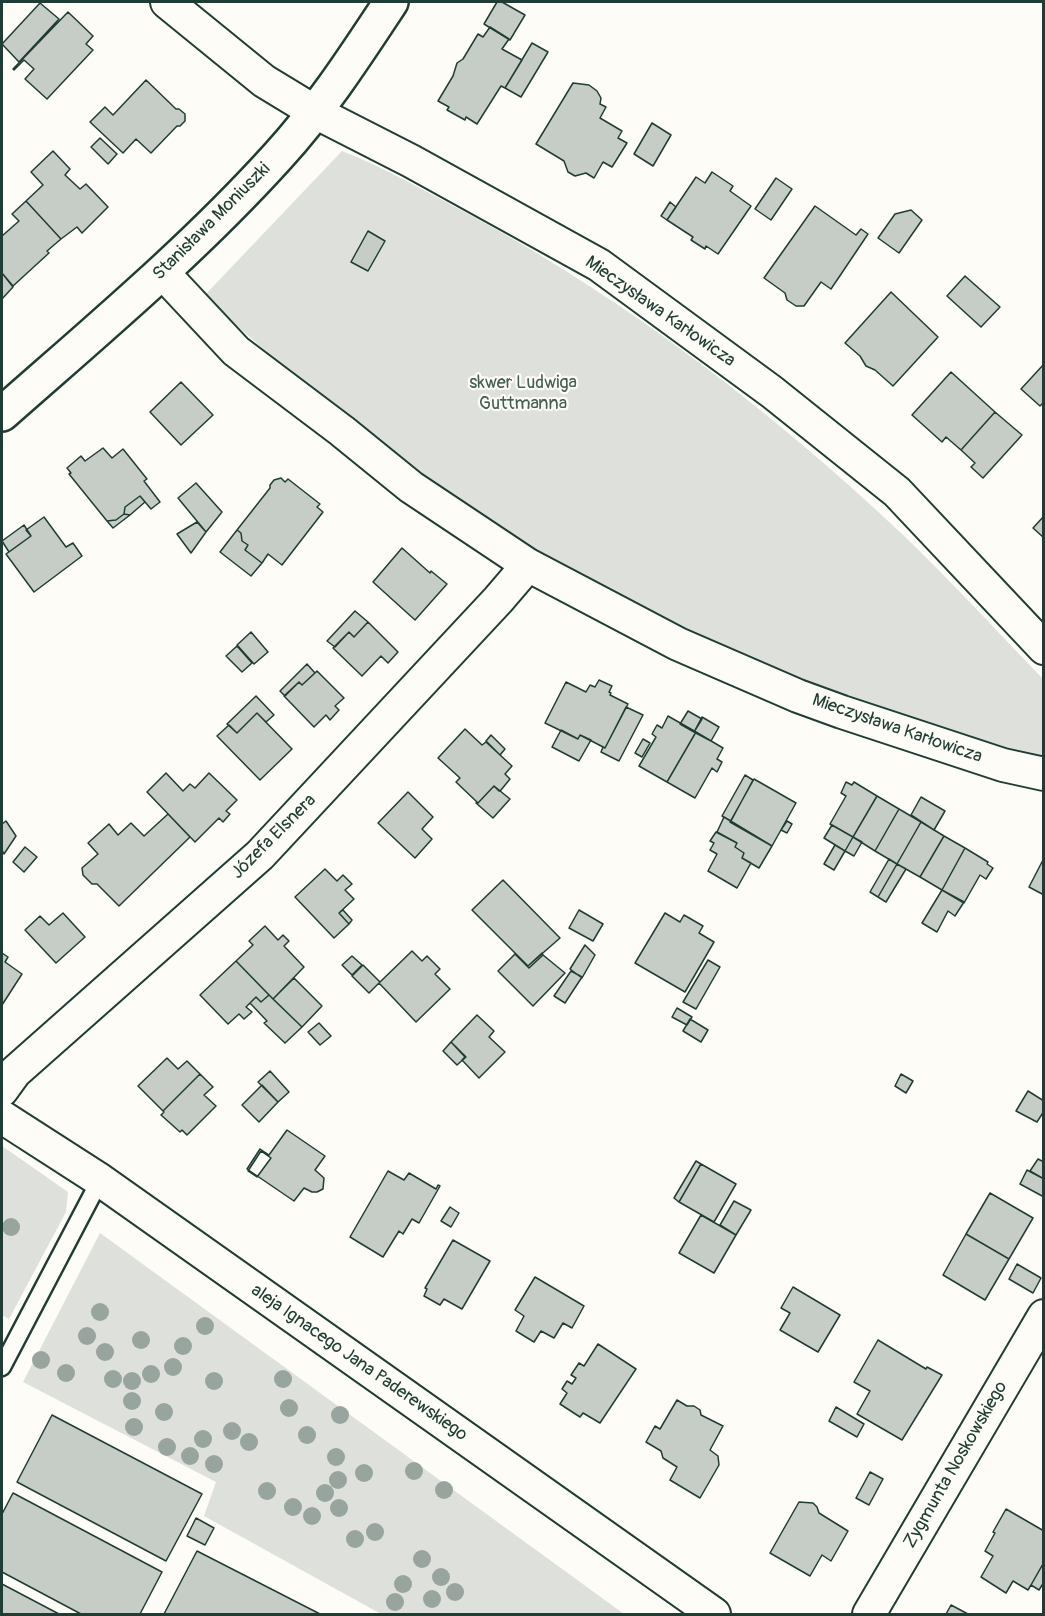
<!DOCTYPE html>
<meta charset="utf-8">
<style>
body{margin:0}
#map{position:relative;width:1045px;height:1616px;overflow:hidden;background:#fdfcf7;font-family:Pangolin,sans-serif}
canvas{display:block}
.frame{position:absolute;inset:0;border:3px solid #1f3d34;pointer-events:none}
</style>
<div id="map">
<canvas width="1045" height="1616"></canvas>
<div class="frame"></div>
</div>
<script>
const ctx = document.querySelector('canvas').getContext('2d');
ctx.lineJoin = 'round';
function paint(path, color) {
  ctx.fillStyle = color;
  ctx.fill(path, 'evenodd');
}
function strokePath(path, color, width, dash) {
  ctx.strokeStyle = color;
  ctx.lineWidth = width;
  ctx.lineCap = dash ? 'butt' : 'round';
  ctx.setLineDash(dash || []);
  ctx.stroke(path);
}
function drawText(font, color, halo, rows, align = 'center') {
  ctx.font = font + ' Pangolin,sans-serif';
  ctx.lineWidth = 4.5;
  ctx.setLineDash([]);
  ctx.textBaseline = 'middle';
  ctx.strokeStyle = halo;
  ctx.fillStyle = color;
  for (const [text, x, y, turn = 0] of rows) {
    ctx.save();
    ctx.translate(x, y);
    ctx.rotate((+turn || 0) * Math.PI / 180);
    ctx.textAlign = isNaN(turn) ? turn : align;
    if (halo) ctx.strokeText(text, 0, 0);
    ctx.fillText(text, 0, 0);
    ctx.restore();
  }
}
paint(new Path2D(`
 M342,151C388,169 432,195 476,218C630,303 773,412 901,533C950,580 996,630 1043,679V758L1007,750L902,717L805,680L682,627L569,572L429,482L360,431L272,357L204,296Z
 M2,1146L68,1192L66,1212L9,1319L2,1315Z
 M100,1233L624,1614H381L204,1516L216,1482L23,1382Z`), '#dde0db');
const building = new Path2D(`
 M497,2H502L525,15L510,40L484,24Z
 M40,3L59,19L19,62L2,44Z
 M68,12L93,36L86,44L93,50L47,99L25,79L34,69L24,60L14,70L13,69Z
 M490,27L509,39L502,49L522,60L505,88L501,86L477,124L466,117L465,120L447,110L449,107L438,101L453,76L457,63L463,59L478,34L483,37Z
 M532,43L548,52L521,97L505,88Z
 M146,80L176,109H179L185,114V121L180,126H177L151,153L136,139L123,153L90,122L105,107L113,115Z
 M573,83L589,85L597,91L601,98L600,104L606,107L600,118L622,131L618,138L627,143L612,167L603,162L594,178L586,173L575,176L568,172L564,161L536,144Z
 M652,123L671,135L653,166L634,154Z
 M100,138L117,154L108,164L91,147Z
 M53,151L70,169L65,175L80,189L86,184L108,207L82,233L77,227L61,239L26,201L43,185L31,172Z
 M712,172L733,186L730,191L751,206L718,254L706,246L705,249L691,240L693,237L667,220L696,177L705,183Z
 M776,178L792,189L771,220L755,209Z
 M26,201L61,239L47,251L49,253L13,286L2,273V236L19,221L12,214Z
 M670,202L676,207L667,220L661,216Z
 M815,206L856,235L861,229L868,234L831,289L821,282L804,306H796L787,300L785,293L764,278Z
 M911,210L922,220L899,253L878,238L895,214Z
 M368,231L385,241L368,271L351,262Z
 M2,273L13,287L2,299Z
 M965,276L1000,307L981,327L947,296Z
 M891,292L938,337L893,386L875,370L866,366L860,356L845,343Z
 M1044,364V402L1040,406L1021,389Z
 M951,372L995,412L961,450L946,437L942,442L912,415Z
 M181,382L213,415L181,445L150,412Z
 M995,412L1022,435L983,478L971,467L975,463L961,450Z
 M103,448L112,458L123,449L147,479L144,481L160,502L151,509L140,496L125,507L124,514L116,520L107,521L69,474L71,473L67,468L81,456L85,461Z
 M281,478L285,482L288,479L320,504L317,507L323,512L282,565L268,554L262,563L245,550L248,545L242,541L241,533L237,530L270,488V485L274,480Z
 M196,483L222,512L206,532L178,498Z
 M140,496L145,502L130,515L124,514L125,507Z
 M124,514L130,515L113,528L107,521L116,520Z
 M1044,516V538L1033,528Z
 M44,517L66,547L73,543L82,556L34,592L6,554L31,536L26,530Z
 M197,522L206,532L191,553L177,534Z
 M24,525L31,536L9,552L2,541Z
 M237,530L241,533L242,541L248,545L245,550L262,563L251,576L220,552Z
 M402,548L430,573L431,571L447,584L415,620L373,582Z
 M355,611L368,622L354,637L349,632L335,647L327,641Z
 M368,622L398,652L388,663L381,656L362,676L333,648L349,632L354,637Z
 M251,632L268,652L254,664L237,645Z
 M237,646L252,663L242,672L226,656Z
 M307,664L315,673L302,685L299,682L285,696L280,691Z
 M317,671L344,698L335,706L339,710L330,720L326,715L314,727L284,696L299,682L302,685Z
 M599,680L612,686L609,692L611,693L610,695L628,704L605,748L580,735L578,739L545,723L566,682L586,692L590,685L595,687Z
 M256,696L274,715L266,722L257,713L237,733L227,724Z
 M626,707L643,715L619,761L601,752L603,747L605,748Z
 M688,711L702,719L694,732L680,724Z
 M257,713L292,749L260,780L217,736L229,725L237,733Z
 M668,716L696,732L667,782L639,766L656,737L652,734L657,725L662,728Z
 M702,717L719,727L711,741L694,732Z
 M465,729L482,745L486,742L512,766L505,774L510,779L501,790L499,791L494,786L478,803L456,782L460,778L438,758Z
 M561,730L578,739L580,735L591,740L579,761L552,747Z
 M696,732L723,748L717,759L722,762L717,772L712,768L695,798L667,782Z
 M491,735L505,749L500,755L486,741Z
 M643,739L650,743L642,757L635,753Z
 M166,773L183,791L190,784L195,788L209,773L237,800L226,811L230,814L223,822L219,818L195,842L147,792Z
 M745,775L753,780L731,821L722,816Z
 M754,779L796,803L772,846L730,822Z
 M846,782L852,785L854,782L877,796L853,837L830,824L846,796L841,793Z
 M494,786L510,799L493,818L476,803H478Z
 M408,792L433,817L422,829L432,839L415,858L378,823Z
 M877,796L899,809L875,851L853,837Z
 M921,797L945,811L934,830L911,815Z
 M899,809L921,822L897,864L875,851Z
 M168,814L190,837L119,906L97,884H92L83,875L82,868L98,854L88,843L109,824L118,835L131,823L144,836Z
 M724,817L772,846L759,868L742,858L744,853L735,847L737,843L717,832Z
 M6,821L16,836L4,854L2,850V824Z
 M787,821L792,824L787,833L781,830Z
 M921,822L944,836L920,877L897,864Z
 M832,825L853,837L845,851L824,838Z
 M716,832L737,843L735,847L744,853L742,858L751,863L737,888L708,871L717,854L710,850L714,843L710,841Z
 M944,836L965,848L942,890L920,877Z
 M853,837L862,842L854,856L845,851Z
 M835,845L845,851L834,870L824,864Z
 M25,847L37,857L24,872L13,862Z
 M965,848L988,862L987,864L993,868L986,879L980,875L964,903L942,890Z
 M1044,858V895L1029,887Z
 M889,859L897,864L878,897L870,892Z
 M897,864L906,869L886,902L878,897Z
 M325,869L337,881L343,875L352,884L345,890L354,899L339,913L349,924L334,938L295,897Z
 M503,880L560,938L528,966L472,910Z
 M942,890L964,902L955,916L948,911L937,932L922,923Z
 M343,910L352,920L349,924L339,913Z
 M579,910L603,924L593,941L569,928Z
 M63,913L85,937L56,963L25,930L40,916L49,925Z
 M665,913L680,922L684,915L703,926L699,933L714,942L685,992L635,963Z
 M265,926L278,940L283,935L289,941L284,946L304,967L273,999L236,961L253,945L249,941Z
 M585,945L595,955L582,978L570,969Z
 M412,951L422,961L427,956L440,969L435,974L450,989L416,1022L379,983Z
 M2,953L8,957L5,962L22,974L2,1005Z
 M542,953L543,955L529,968L515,954L528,966Z
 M515,954L529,968L543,955L565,973L533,1006L498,971Z
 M352,956L362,965L352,975L342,965Z
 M708,960L720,967L696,1009L683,1002Z
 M236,961L269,995L261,1002L256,997L246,1007L252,1012L244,1019L239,1014L228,1024L200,995Z
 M363,965L380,982L369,993L352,976Z
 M571,971L582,977L565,1003L554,996Z
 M294,978L322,1006L302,1027L273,999Z
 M269,995L302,1027L285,1043L264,1023L267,1021L250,1003L256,997L261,1002Z
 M677,1008L692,1017L687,1025L672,1017Z
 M477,1015L494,1031L489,1037L505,1052L479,1078L462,1060L465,1057L451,1042Z
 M690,1019L708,1030L701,1042L683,1031Z
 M319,1023L331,1036L320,1045L308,1032Z
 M451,1042L466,1057L457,1065L443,1051Z
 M167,1058L178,1069L187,1061L200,1074L163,1111L138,1086Z
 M270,1071L289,1092L278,1102L258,1082Z
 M200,1074L213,1087L204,1095L216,1106L187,1135L182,1130L180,1132L161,1115L164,1112L163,1111Z
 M901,1074L913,1081L906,1093L895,1086Z
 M262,1085L278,1102L259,1122L242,1105Z
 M1028,1091L1044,1101V1111L1037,1122L1016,1111Z
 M287,1130L325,1156L315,1170L324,1178L323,1189L317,1192H312L304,1188L294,1201L247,1169L260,1149L269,1155Z
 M261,1151L271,1158L257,1177L248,1171Z
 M1038,1159L1044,1162V1179L1030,1171Z
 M696,1161L701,1164L679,1202L674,1198Z
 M701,1164L736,1184L714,1222L679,1202Z
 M1027,1170L1044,1179V1197L1020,1184Z
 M388,1171L404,1180L409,1173L436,1189L438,1185L440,1186L419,1223L412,1219L403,1234L399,1231L383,1257L350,1237Z
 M990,1193L1033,1218L1009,1259L966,1234Z
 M734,1201L751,1210L736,1235L720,1225Z
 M450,1207L459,1213L451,1227L441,1221Z
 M701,1215L736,1235L714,1273L679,1253Z
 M966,1234L1009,1259L985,1300L943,1275Z
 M453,1240L490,1261L462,1309L444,1299L440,1305L424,1296L427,1289L425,1288Z
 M1017,1264L1041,1278L1033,1293L1009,1279Z
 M535,1277L584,1306L572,1328L563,1323L554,1338L541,1331L534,1342L516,1331L524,1316L515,1310Z
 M793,1287L840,1315L818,1352L780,1330L790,1313L781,1308Z
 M878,1340L926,1369L927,1367L942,1375L902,1440L857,1414L870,1391L854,1382Z
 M598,1344L636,1369L600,1423L583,1413L580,1417L560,1404L567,1393L562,1389L567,1381L572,1384L576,1378L571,1375L579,1363L584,1366Z
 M677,1400L687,1406H694L700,1410L701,1415L723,1426L710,1450L718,1456L719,1465L700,1498L670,1480L677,1467L663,1458L661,1451L646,1442L655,1426L660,1429Z
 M836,1407L864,1424L857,1437L829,1421Z
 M52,1415L202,1494L166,1561L17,1482Z
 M870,1472L883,1479L869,1505L856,1498Z
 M13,1493L162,1572L140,1614H81L2,1572V1514Z
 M799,1502L813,1503L817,1507L819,1513L848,1531L831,1561L822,1555L810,1576L770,1553Z
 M1006,1509L1044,1531V1562L1031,1585L1028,1590L1013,1581L1006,1593L981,1577L993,1556L985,1551L995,1533L993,1532Z
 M196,1518L214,1528L205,1545L187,1536Z
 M197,1551L320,1614H164Z
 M1043,1564L1044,1582L1039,1590L1031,1585Z
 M2,1584L59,1614H2Z
 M951,1605L968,1614H946Z`);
paint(building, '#c6cdc7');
strokePath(building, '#1f3d34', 1.5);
const service = new Path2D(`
 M2,1367L100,1180`);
const minor = new Path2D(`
 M167,2L264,81L315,112L411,161L599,265L772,392L897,492L1044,648
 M163,273L236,351L342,431L411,487L528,565L678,644L798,696L842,712L1003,765L1044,774
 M2,1090L15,1072L260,855L498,600L528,565
 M2,1117L100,1180L714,1614
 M869,1614L1044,1316`);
const tertiary = new Path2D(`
 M2,414C96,331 193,250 278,156C321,109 356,55 391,2`);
strokePath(service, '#1f3d34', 21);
strokePath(minor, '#1f3d34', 36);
strokePath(tertiary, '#1f3d34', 38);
strokePath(service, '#fdfcf7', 16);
strokePath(minor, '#fdfcf7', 32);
strokePath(tertiary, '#fdfcf7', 33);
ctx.fillStyle = '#98a59e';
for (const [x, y] of [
 [11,1227],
 [100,1312],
 [205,1326],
 [87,1336],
 [141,1340],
 [183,1346],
 [105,1352],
 [41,1360],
 [173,1367],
 [66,1373],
 [151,1374],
 [113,1379],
 [283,1379],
 [132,1381],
 [214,1381],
 [132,1401],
 [289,1408],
 [164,1412],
 [340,1415],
 [134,1427],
 [232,1431],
 [307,1435],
 [203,1439],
 [249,1442],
 [167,1447],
 [190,1456],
 [336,1457],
 [214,1464],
 [414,1471],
 [364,1473],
 [338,1480],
 [444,1490],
 [267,1491],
 [325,1493],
 [293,1507],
 [339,1508],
 [312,1516],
 [375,1532],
 [355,1539],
 [422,1559],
 [441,1577],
 [403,1584],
 [455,1592],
 [432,1599],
 [395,1602]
]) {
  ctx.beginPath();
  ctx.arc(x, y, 9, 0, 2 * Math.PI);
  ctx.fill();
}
drawText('18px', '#1f3d34', '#fdfcf7', [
 ["Stanisława Moniuszki",212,222,-45],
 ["Mieczysława Karłowicza",660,312,35],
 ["Mieczysława Karłowicza",897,729,19],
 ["Józefa Elsnera",274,837,-45],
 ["aleja Ignacego Jana Paderewskiego",359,1363,35],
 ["Zygmunta Noskowskiego",956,1465,-60]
]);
drawText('18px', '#455e55', '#fdfcf7', [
 ["skwer Ludwiga",523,383],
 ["Guttmanna",523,404]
]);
</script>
